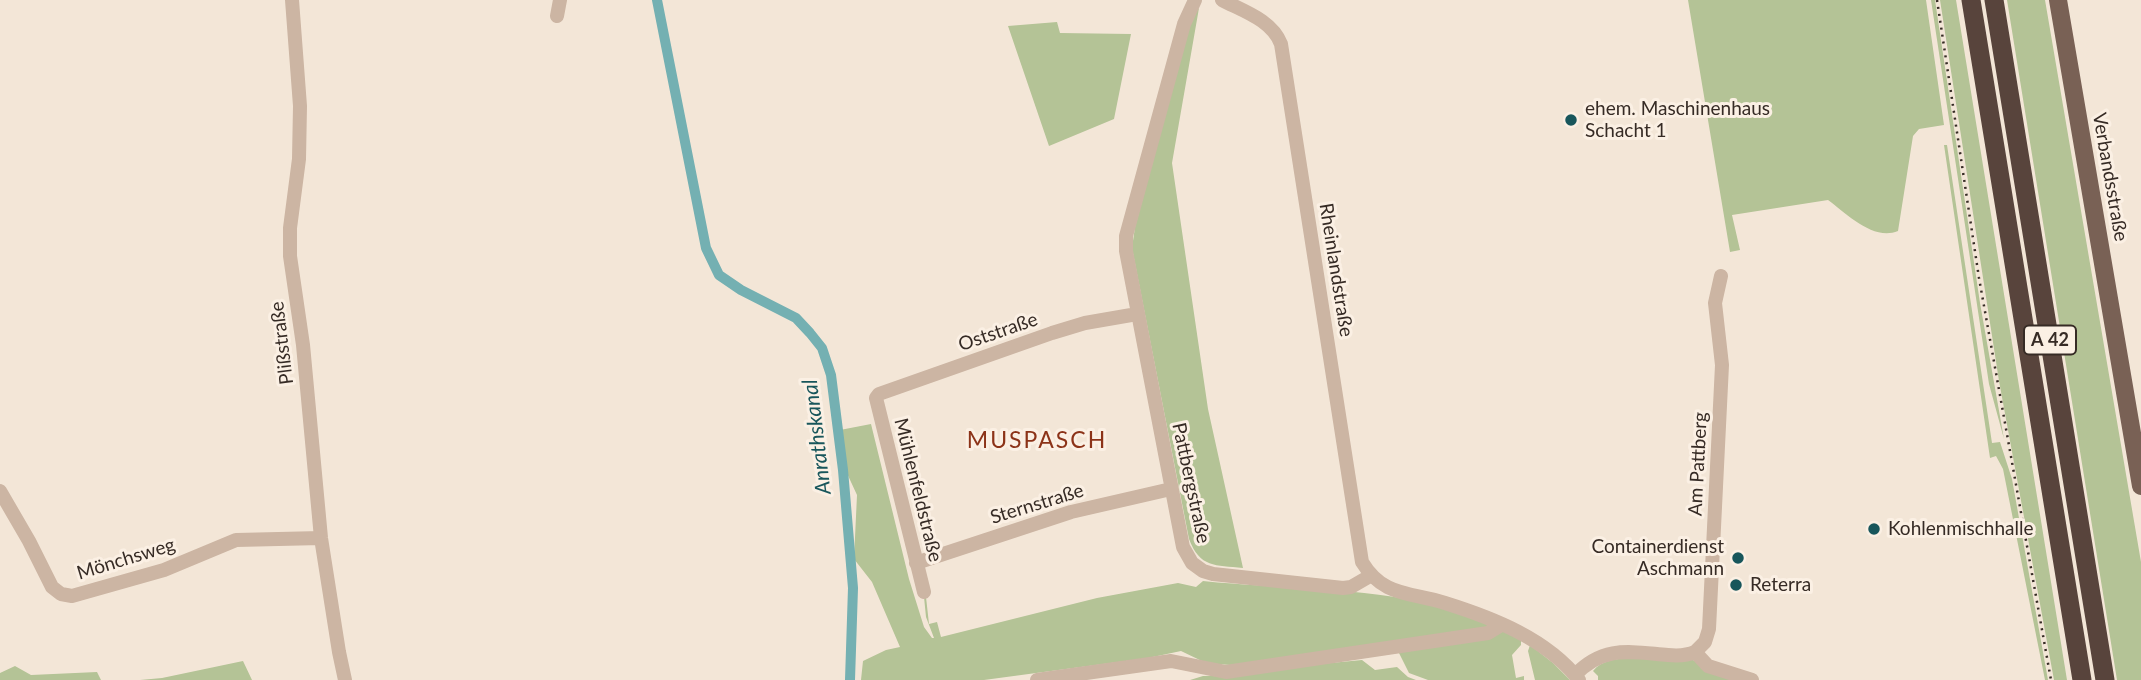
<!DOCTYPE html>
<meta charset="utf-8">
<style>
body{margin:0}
canvas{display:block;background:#f3e6d7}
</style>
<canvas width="2141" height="680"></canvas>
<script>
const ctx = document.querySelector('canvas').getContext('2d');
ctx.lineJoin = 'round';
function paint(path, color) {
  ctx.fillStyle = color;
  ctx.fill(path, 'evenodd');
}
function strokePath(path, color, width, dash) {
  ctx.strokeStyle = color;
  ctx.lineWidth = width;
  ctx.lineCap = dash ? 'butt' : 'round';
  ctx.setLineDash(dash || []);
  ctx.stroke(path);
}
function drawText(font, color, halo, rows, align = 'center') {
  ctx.font = font + ' Lato,sans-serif';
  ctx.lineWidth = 6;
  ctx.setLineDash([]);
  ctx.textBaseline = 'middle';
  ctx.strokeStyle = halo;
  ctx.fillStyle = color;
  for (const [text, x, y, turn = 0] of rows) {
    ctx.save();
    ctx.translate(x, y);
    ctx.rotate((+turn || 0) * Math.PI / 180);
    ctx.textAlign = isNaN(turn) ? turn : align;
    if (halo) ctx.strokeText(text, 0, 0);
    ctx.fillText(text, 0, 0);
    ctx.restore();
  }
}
paint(new Path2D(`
 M1688,0H1926L1944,125L1919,129L1913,136L1898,231C1873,241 1847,214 1828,200L1732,215L1740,250L1730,252Z
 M1931,0H1935L1980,303L2004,439L1989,384Z
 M1940,0H1956L2067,680H2054L1999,381Z
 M2007,0H2045L2141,562V680H2117Z
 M1199,8L1172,163L1208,409L1243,568C1215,565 1200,568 1189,539L1132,248L1135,227L1192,17Z
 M1057,22L1060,33L1131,34L1114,119L1049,146L1008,26Z
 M1944,145H1947L1992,443L2000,442L2012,479L2048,680H2045L2003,469L1996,456L1990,458Z
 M871,424L909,579L924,627L932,638H934L926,617L924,597H926L929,624L937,622L941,637L1097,598L1178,583L1196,587L1203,581C1280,589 1361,587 1436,605C1466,612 1493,627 1521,639V645L1512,655L1516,678L1524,676V680H1428L1409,673L1394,643L1230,665L1206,663L1181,651L1148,658L984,680H861L863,661L886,650L900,647L872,582L854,559L857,495L845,469L840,430Z
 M1530,645L1553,663L1570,680H1535L1528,651Z
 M1628,657L1693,660L1738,680H1598V676L1593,671C1602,660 1615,660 1628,657Z
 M1362,660L1375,670L1397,667L1408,677L1416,680H1190L1203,676L1242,675L1268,669Z
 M243,661L252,680H140L162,678Z
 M15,666L31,675L97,672L101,680H0V673Z`), '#b4c396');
strokePath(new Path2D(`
 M657,0L706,248L719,275L741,290L796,318L810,333L822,348L831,375L843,470L853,588L850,680`), '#74b0b2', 10);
strokePath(new Path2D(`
 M292,0L300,106L299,159L290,228V256L303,345L321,538L339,652L345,680
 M1195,0L1184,24L1126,236V251L1183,547L1192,563L1203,571L1213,574L1343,588L1351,587L1370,576
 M1222,0C1243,11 1272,20 1281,44L1362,562C1383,597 1410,592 1445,603C1493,618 1547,639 1579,680
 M557,16L560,0
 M0,491L29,541L52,587L61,594L72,596L164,570L236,540L321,538
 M916,563L1071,512L1171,489
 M924,592L876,398L879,394L1052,333L1085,323L1137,314
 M1695,652L1705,642L1709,629L1722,365L1715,303L1721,276
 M1575,675C1604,645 1630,652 1668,655C1678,656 1686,656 1695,652L1708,666L1752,680
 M1037,680L1171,661L1226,672L1488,633L1501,625`), '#ccb5a3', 14);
strokePath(new Path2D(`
 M2058,0L2141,486`), '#796155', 18);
strokePath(new Path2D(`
 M1971,0L2082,680
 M1994,0L2105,680`), '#58443c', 19);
strokePath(new Path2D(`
 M1937,0L1979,278L2051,680`), '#362b25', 2.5, [2, 5]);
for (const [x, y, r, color] of [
 [1571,120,7,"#18565b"],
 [1874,529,7,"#18565b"],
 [1738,558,7,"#18565b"],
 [1736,585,7,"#18565b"]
]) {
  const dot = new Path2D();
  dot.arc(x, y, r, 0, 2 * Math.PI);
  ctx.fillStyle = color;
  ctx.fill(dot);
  strokePath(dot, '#fbf0e4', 2.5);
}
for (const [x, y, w] of [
 [2050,340,52]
]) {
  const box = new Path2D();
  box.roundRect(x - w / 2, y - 14.5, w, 29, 5);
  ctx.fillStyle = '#fbf0e4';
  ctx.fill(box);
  strokePath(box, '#362b25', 2);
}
drawText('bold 18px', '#362b25', null, [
 ["A 42",2050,340]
]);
drawText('19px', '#362b25', '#fbf0e4', [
 ["ehem. Maschinenhaus",1585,109],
 ["Schacht 1",1585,131],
 ["Kohlenmischhalle",1888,529],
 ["Containerdienst",1724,547,"right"],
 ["Aschmann",1724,569,"right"],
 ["Reterra",1750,585]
], 'left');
drawText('19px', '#362b25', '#fbf0e4', [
 ["Verbandsstraße",2110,177,80],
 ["Rheinlandstraße",1336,270,81],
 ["Oststraße",998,332,-19],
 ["Plißstraße",282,343,-97],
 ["Am Pattberg",1698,464,-87],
 ["Pattbergstraße",1191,483,78],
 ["Mühlenfeldstraße",918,490,76],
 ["Sternstraße",1037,504,-17],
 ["Mönchsweg",126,559,-17]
]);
drawText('italic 21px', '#18565b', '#fbf0e4', [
 ["Anrathskanal",817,437,-97]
]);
ctx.letterSpacing = '2px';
drawText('23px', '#8c3318', '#fbf0e4', [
 ["MUSPASCH",1037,441]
]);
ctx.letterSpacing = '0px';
</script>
